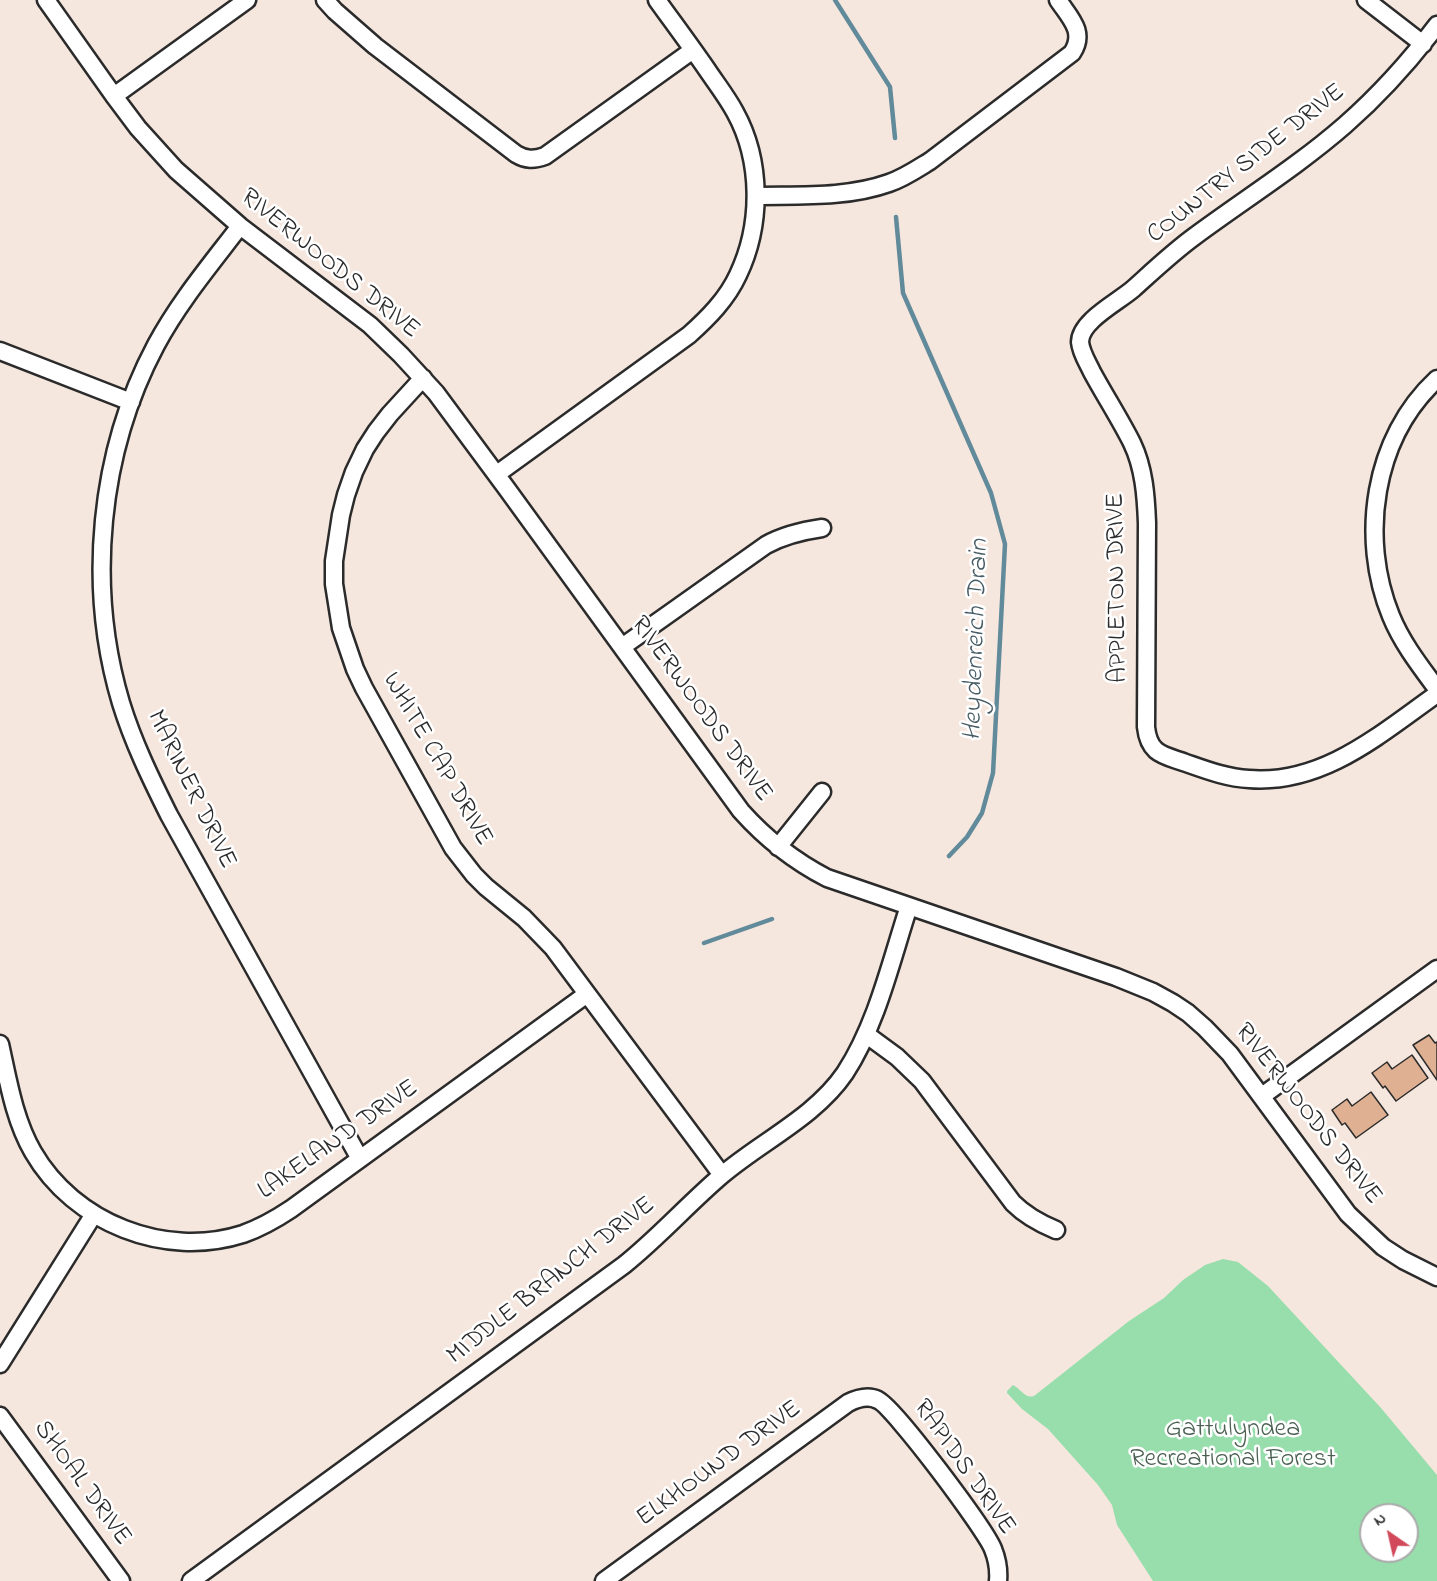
<!DOCTYPE html>
<style>
body{margin:0}
#map{position:relative;width:1437px;height:1581px;overflow:hidden;background:#f6e7de;font-family:"Indie Flower",sans-serif}
canvas{display:block}
.north{position:absolute;left:1359px;top:1503px;width:60px;height:60px;box-sizing:border-box;background:#fff;border:2px solid #aaa;border-radius:50%;rotate:326deg;font-size:16px;font-weight:700;line-height:24px;text-align:center;color:#2b2b2b}
.north::after{content:'';display:block;margin:auto;width:21px;height:27px;background:#d1495b;clip-path:polygon(50% 0,100% 100%,50% 72%,0 100%)}
</style>
<div id="map">
<canvas width="1437" height="1581"></canvas>
<div class="north">N</div>
</div>
<script>
const ctx = document.querySelector('canvas').getContext('2d');
ctx.lineJoin = 'round';
function paint(path, color) {
  ctx.fillStyle = color;
  ctx.fill(path, 'evenodd');
}
function strokePath(path, color, width, dash) {
  ctx.strokeStyle = color;
  ctx.lineWidth = width;
  ctx.lineCap = dash ? 'butt' : 'round';
  ctx.setLineDash(dash || []);
  ctx.stroke(path);
}
function drawText(font, color, halo, rows, align = 'center') {
  ctx.font = font + ' "Indie Flower",sans-serif';
  ctx.lineWidth = 5;
  ctx.setLineDash([]);
  ctx.textBaseline = 'middle';
  ctx.strokeStyle = halo;
  ctx.fillStyle = color;
  for (const [text, x, y, turn = 0] of rows) {
    ctx.save();
    ctx.translate(x, y);
    ctx.rotate((+turn || 0) * Math.PI / 180);
    ctx.textAlign = isNaN(turn) ? turn : align;
    if (halo) ctx.strokeText(text, 0, 0);
    ctx.fillText(text, 0, 0);
    ctx.restore();
  }
}
paint(new Path2D(`
 M1223,1259L1238,1262L1268,1286L1381,1408L1437,1475V1581H1153L1117,1525L1112,1505L1098,1485L1048,1429L1022,1409L1007,1393V1391L1013,1385C1021,1389 1025,1399 1034,1396L1129,1321L1164,1298L1183,1280L1205,1265ZM1371,1515H1407V1551H1371Z`), '#97deac');
strokePath(new Path2D(`
 M835,0L890,87L895,138
 M896,217L903,293L991,493L1005,544L993,773L982,813L967,837L949,856
 M704,943L772,919`), '#618a9b', 4.5);
const building = new Path2D(`
 M1429,1035L1435,1043L1437,1042V1080L1413,1045Z
 M1412,1055L1428,1078L1396,1101L1385,1086L1383,1088L1372,1073L1387,1062L1392,1069Z
 M1371,1092L1388,1115L1356,1138L1345,1123L1342,1125L1332,1110L1347,1099L1352,1106Z`);
paint(building, '#e0b092');
strokePath(building, '#2b2b2b', 1.5);
const minor = new Path2D(`
 M46,0L114,96L138,128L176,170L240,226L370,325L401,355L436,393L507,489L741,811C766,839 794,861 827,878L1116,977L1153,992L1173,1003L1188,1013L1205,1028L1230,1054L1348,1214L1383,1247L1403,1260L1437,1277
 M325,0L335,11L375,46L516,154C526,160 534,160 545,156L693,50
 M1366,0L1423,44
 M1437,25C1409,62 1379,95 1345,125C1298,166 1245,199 1195,236C1173,252 1153,271 1133,289C1118,302 1080,321 1080,342C1081,353 1088,363 1092,372C1105,396 1120,419 1132,443C1144,468 1146,496 1147,523L1146,727C1149,755 1164,755 1186,763C1206,770 1227,778 1249,779C1323,785 1380,734 1437,694
 M114,96L247,0
 M756,196C800,195 847,198 889,183C904,178 917,169 930,161L1072,53C1086,32 1070,18 1058,0
 M240,226C211,264 179,302 156,345C99,452 86,586 121,703C133,742 151,779 169,815L360,1159
 M0,351L131,402
 M423,378L390,414L376,432L365,449L354,472L346,495L341,515L334,561V584L341,628L355,669L364,688L453,848L474,875L486,887L524,918L553,948L722,1175
 M1437,379C1373,438 1359,538 1391,616C1402,643 1420,666 1437,689
 M497,474L689,335C708,318 727,299 738,275C762,225 762,161 735,112C728,99 719,87 710,74C693,49 675,25 657,0
 M622,647L766,545C784,535 801,531 822,528
 M778,847L822,792
 M867,1035L897,1057L922,1081L1013,1203C1026,1216 1039,1223 1056,1230
 M0,1044C8,1080 14,1119 33,1152C74,1223 165,1259 243,1234C260,1228 276,1219 291,1209L587,994
 M1262,1096L1437,969
 M0,1364L94,1214
 M0,1416L121,1581
 M191,1581L624,1265C659,1237 688,1204 722,1175C762,1141 815,1117 845,1073C877,1024 891,961 909,906
 M604,1581L848,1403C858,1398 868,1395 878,1400C894,1407 985,1529 993,1549C997,1559 999,1570 998,1581`);
strokePath(minor, '#2b2b2b', 21);
strokePath(minor, '#fff', 16);
drawText('26px', '#2b2b2b', '#fff', [
 ["COUNTRY SIDE DRIVE",1247,165,-38],
 ["RIVERWOODS DRIVE",329,265,39],
 ["APPLETON DRIVE",1119,588,-91],
 ["RIVERWOODS DRIVE",700,710,54],
 ["WHITE CAP DRIVE",436,760,60],
 ["MARINER DRIVE",190,790,64],
 ["RIVERWOODS DRIVE",1307,1115,52],
 ["LAKELAND DRIVE",339,1141,-35],
 ["MIDDLE BRANCH DRIVE",552,1282,-38],
 ["ELKHOUND DRIVE",720,1465,-36],
 ["RAPIDS DRIVE",963,1468,55],
 ["SHOAL DRIVE",81,1484,54]
]);
drawText('26px', '#4b6152', '#fff', [
 ["Gattulyndea",1233,1431],
 ["Recreational Forest",1233,1461]
]);
drawText('italic 27px', '#465b63', '#fff', [
 ["Heydenreich Drain",978,640,-88]
]);
</script>
